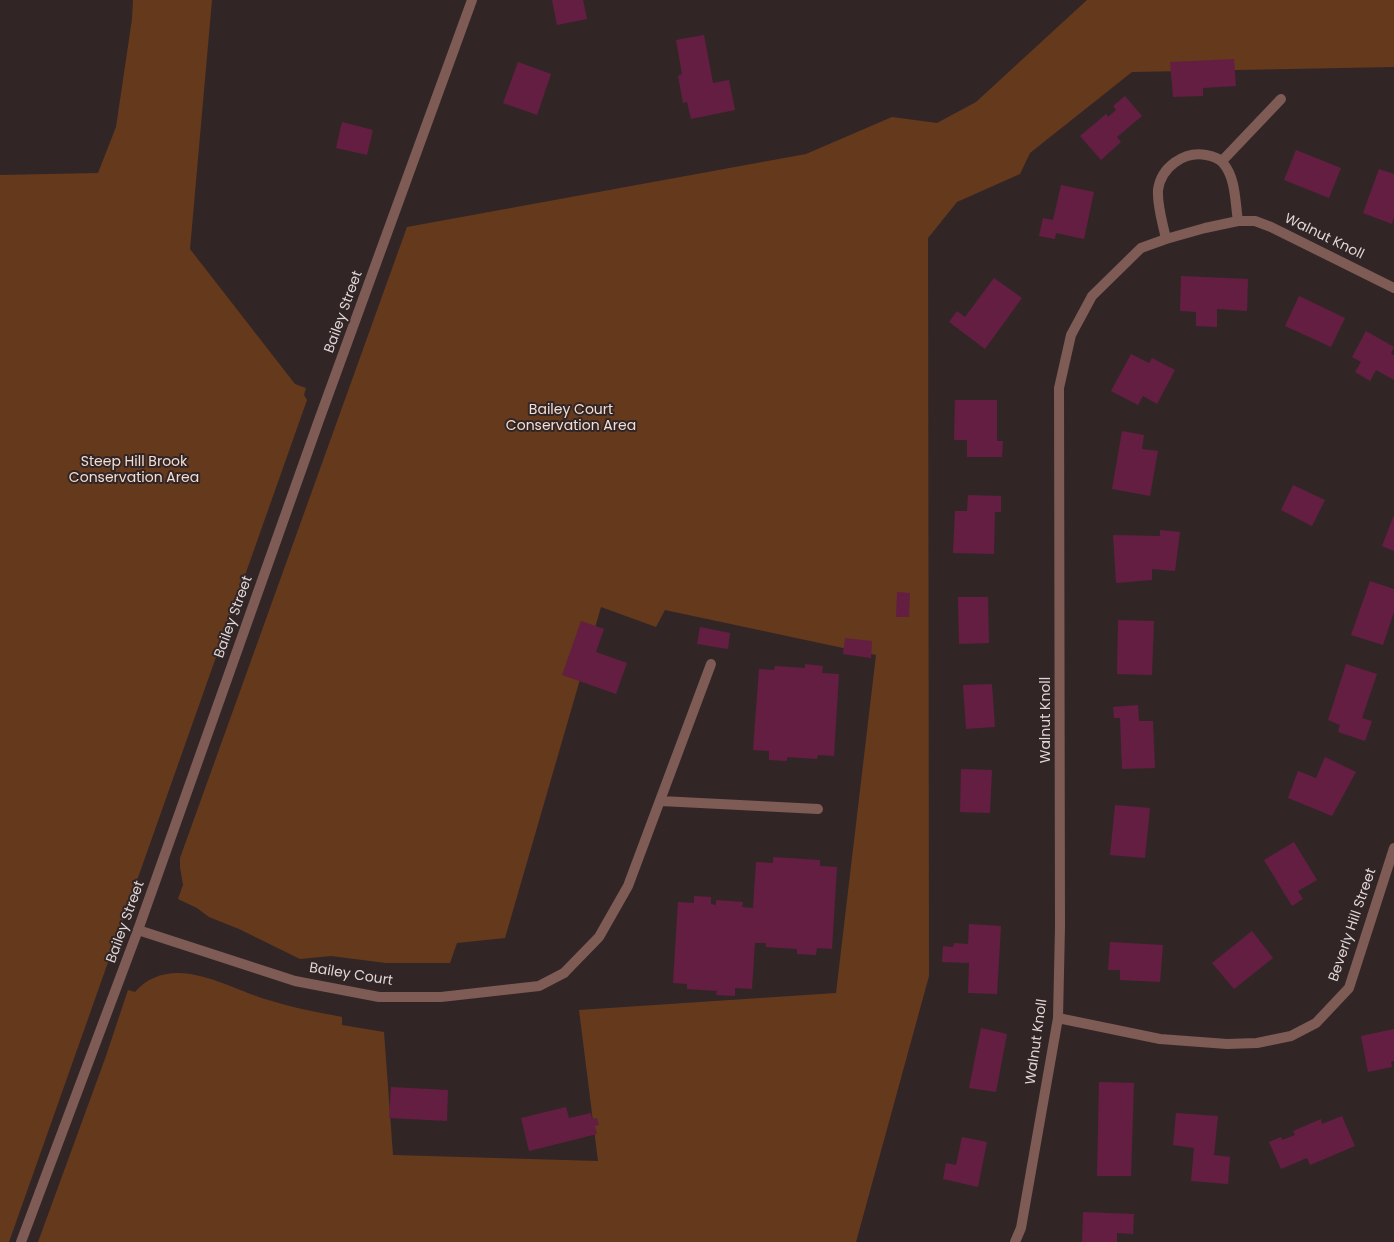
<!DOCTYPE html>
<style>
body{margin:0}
canvas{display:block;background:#322526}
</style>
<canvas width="1394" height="1242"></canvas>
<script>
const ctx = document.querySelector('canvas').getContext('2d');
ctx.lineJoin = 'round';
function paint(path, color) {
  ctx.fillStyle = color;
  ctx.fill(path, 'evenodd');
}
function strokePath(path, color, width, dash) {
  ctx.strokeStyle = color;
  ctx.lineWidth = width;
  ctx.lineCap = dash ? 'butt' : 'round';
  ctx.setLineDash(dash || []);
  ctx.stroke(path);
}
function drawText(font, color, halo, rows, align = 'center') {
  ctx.font = font + ' Poppins,sans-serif';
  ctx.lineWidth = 4;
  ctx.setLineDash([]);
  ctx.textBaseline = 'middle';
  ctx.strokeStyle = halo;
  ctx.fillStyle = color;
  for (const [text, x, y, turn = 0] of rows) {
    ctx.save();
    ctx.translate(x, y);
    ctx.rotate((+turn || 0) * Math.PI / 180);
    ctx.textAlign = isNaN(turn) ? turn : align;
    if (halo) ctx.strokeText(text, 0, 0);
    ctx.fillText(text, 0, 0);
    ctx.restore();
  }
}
paint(new Path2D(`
 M133,0H212L190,249L295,384L306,388L304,395L307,400L9,1242H0V175L98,173L116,127L132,19Z
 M1087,0H1394V67L1132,72L1030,153L1020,174L957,202L928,238L929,976L856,1242H38L106,1056L128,990L135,992C146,979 161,973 178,973C206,973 239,991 265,999C290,1007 316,1012 342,1017V1025L384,1032L393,1155L598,1161L579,1010L836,993L876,655L665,610L656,627L601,607L505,938L457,943L450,963H386L331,956L300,959L239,929L209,917L197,908L178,899L183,885L180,867V858L407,227L806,154L892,117L937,123L976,102Z`), '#65391c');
paint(new Path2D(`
 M552,0H583L587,19L557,25Z
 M704,35L713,83L729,80L735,110L691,119L687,102L683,103L678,76L682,74L676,40Z
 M1234,59L1236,86L1203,88V96L1173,97L1170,62Z
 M518,62L551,74L537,115L503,103Z
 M1125,96L1142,116L1117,137L1121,142L1101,160L1080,136L1106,114L1108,117L1116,110L1113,106Z
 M342,122L373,130L367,155L336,148Z
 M1296,150L1341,168L1329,198L1284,180Z
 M1379,169L1394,174V217L1392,224L1363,213Z
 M1061,185L1094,192L1084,239L1056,233L1055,239L1039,236L1043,218L1053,220Z
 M1181,276L1248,279L1247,311L1217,309V327L1196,326V312L1180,311Z
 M994,278L1022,298L985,349L949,322L957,311L965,317Z
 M1299,296L1345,318L1331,347L1285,326Z
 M1366,331L1394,347L1391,354L1394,355V380L1376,370L1370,381L1355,372L1361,362L1352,357Z
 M1131,354L1149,363L1152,358L1175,370L1157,404L1143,396L1138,405L1111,391Z
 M955,400H997V441H1003L1002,457H967V440H954Z
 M1122,431L1144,435L1142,449L1158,451L1150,496L1112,489Z
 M1293,485L1325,500L1312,526L1281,510Z
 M968,495L1001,496V512H995L994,554L953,553L955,511H967Z
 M1394,515V551L1382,546Z
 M1160,530L1180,532L1175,571L1152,569V580L1116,583L1113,535L1160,536Z
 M1370,581L1394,589V612L1383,645L1351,635Z
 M897,592L910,593L909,617H896Z
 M958,597H988L989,643L959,644Z
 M1118,620L1154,621L1152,675L1117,674Z
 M581,621L604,629L596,652L627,663L616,694L562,675Z
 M700,627L730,633L728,649L697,644Z
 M845,638L872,641L871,658L843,654Z
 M805,664L823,666L822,673L839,674L834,756L818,755L817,759L787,757V761L769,760V751L753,750L759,669L774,670L775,666L805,668Z
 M1346,664L1377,674L1362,718L1372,721L1365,741L1338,732L1340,725L1328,720Z
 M992,684L995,727L966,729L963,685Z
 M1138,705L1139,721H1153L1155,768L1122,769L1120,718H1114L1113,707Z
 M1325,757L1356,772L1332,816L1288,798L1298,771L1316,778Z
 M961,769L992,770L990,813L960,812Z
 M1115,805L1150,808L1145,858L1110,855Z
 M1294,842L1317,880L1298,891L1303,899L1292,906L1264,860Z
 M773,857L820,860V866L837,867L832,949L817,948L816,955L797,954V949L766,947V943H755L752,989L735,988V996L716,995L717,991L687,989V984L673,983L678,902L694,903V896L711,897V904L716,905V900L743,902L742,907L753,908L756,862L773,863Z
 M969,924L1001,926L997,994L968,993L969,963L942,962L943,946L953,947L954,943L968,944Z
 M1252,931L1273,958L1234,989L1212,963Z
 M1110,942L1163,945L1160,982L1120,980V970H1108Z
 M981,1028L1007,1034L996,1092L969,1088Z
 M1394,1029V1061L1391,1062L1392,1067L1368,1072L1361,1036Z
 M1099,1082L1134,1083L1131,1176H1097Z
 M391,1087L448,1090L447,1121L389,1118Z
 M566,1107L569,1118L591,1113L592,1119L597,1118L599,1125L595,1126L597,1134L529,1151L521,1118Z
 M1176,1113L1218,1116L1214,1155L1230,1157L1228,1184L1191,1181L1194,1148L1173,1145Z
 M1342,1116L1355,1146L1310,1165L1307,1158L1281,1169L1269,1142L1281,1137L1282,1140L1295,1135L1293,1131L1321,1119L1322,1124Z
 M962,1137L987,1142L978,1187L943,1179L946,1163L956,1165Z
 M1083,1212L1134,1214L1133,1234L1117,1233V1242H1082Z`), '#631e42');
strokePath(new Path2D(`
 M661,801L818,809
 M564,973L599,937L628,886L711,664`), '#7e5b54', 10);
strokePath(new Path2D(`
 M1222,161L1281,99
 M1166,239C1163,224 1157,206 1158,190C1161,167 1184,151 1206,155C1212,156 1219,158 1223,163C1236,178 1235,202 1238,221
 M138,930L295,981L379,997H441L539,986L564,973
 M1058,1018L1160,1039L1227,1044L1257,1043L1291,1036L1316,1023L1349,988L1394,848
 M1015,1242L1021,1228L1058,1018L1060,927L1059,388L1071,335L1092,296L1141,248L1166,239L1205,228L1238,221H1255L1271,227L1394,288`), '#7e5b54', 10);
strokePath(new Path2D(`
 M21,1242L138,930L319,420L472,0`), '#7e5b54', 10);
drawText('14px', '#dfd6d7', '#322526', [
 ["Walnut Knoll",1324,237,26],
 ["Bailey Street",344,312,-70],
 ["Bailey Street",234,617,-70],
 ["Walnut Knoll",1046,720,-90],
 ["Bailey Street",126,922,-70],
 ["Beverly Hill Street",1353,925,-71],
 ["Bailey Court",351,975,9],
 ["Walnut Knoll",1037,1042,-82]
]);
drawText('14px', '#f1ddd1', '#322526', [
 ["Bailey Court",571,410],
 ["Conservation Area",571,426],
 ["Steep Hill Brook",134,462],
 ["Conservation Area",134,478]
]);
</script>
